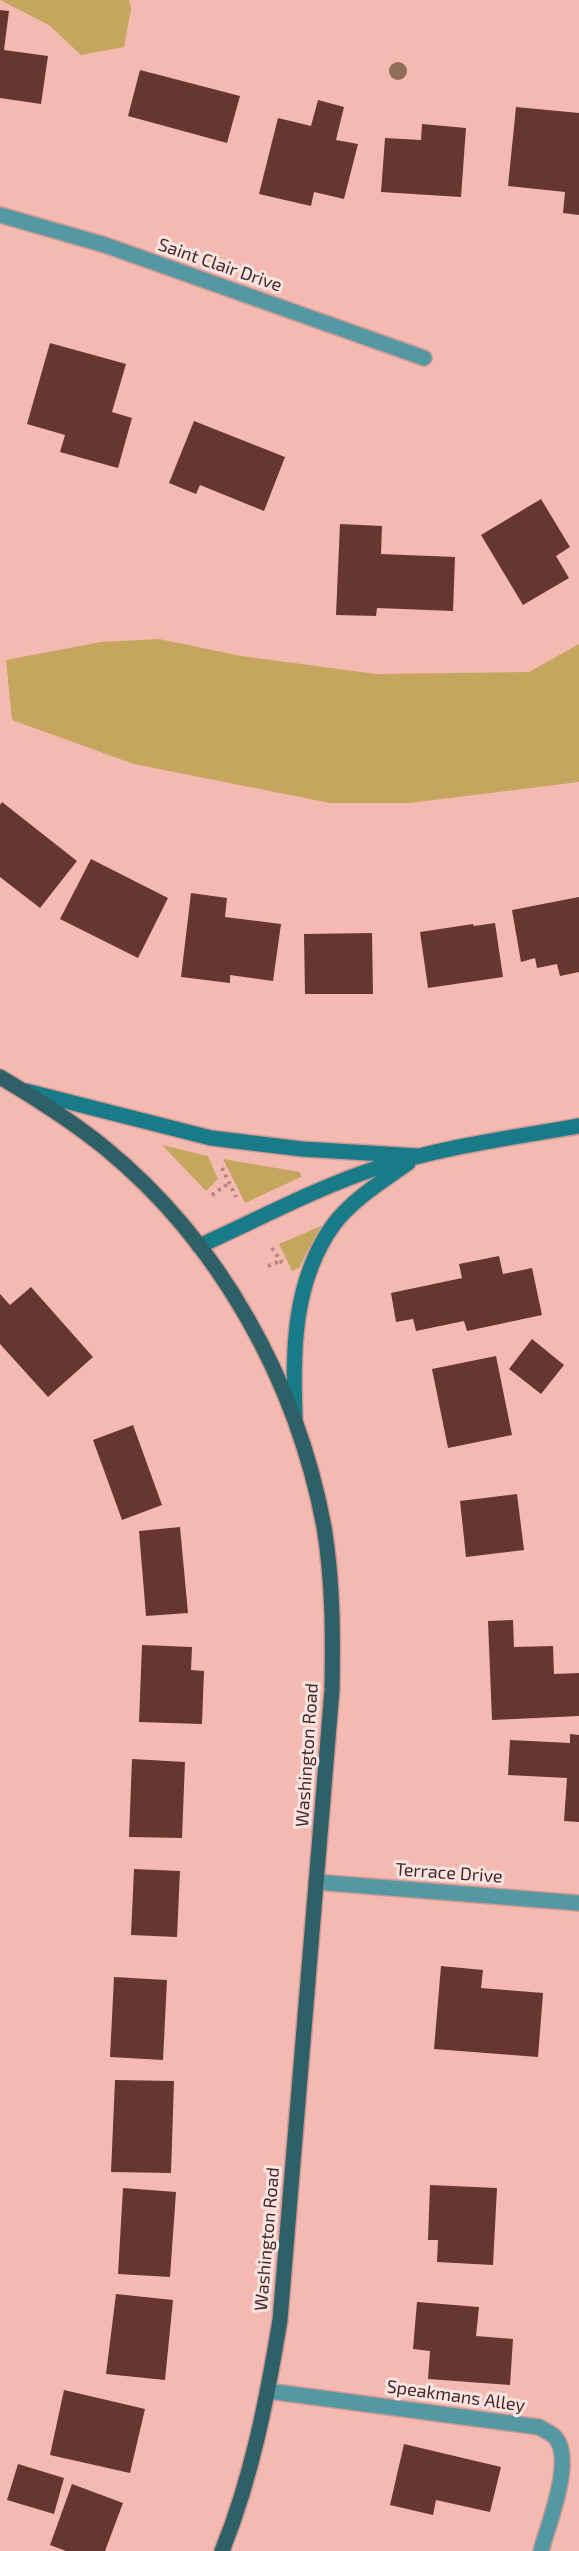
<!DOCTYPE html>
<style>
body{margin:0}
canvas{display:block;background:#f4bab2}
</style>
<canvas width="579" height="2551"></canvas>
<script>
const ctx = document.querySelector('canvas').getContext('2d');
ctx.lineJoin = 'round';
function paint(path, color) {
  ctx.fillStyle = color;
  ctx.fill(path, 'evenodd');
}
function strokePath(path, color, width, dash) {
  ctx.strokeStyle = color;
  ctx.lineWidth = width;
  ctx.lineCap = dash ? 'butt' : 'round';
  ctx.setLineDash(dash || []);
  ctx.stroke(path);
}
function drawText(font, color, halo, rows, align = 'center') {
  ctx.font = font + ' "Exo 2",sans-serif';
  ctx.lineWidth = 6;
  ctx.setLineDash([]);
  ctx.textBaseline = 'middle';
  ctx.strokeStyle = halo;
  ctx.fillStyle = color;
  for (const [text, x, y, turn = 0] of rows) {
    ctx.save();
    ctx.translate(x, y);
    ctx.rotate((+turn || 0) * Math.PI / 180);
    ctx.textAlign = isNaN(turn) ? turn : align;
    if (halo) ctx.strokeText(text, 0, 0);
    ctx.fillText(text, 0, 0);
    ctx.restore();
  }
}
paint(new Path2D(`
 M0,0H129L131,9L124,47L81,55L49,25Z
 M159,639L241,656L376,674L529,672L579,644V782L410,803H330L134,764L12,720L6,660L101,642Z
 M162,1145L208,1156L218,1179L206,1191Z
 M223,1159L300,1172L301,1177L245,1203Z
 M328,1223L309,1248L299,1268L292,1271L279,1244Z`), '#c4a65f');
paint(new Path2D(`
 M0,10L9,11L4,50L48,56L41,104L0,98Z
 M140,70L240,96L227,143L128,116Z
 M318,100L344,107L336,140L358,144L344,199L314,192L311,206L259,194L278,118L311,126Z
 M516,107L579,113V215L563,213L565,192L508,186Z
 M422,124L466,128L461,197L381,192L385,138L421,140Z
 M50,343L126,364L112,412L132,418L118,468L60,452L65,435L27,424Z
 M194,421L285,457L264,511L200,485L196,494L169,483Z
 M541,499L570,547L556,556L569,578L523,605L481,535Z
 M340,524L382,526L381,554L455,557L453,611L377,608L376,616L336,615Z
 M2,802L77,861L40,908L0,877V805Z
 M91,859L168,898L138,958L60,919Z
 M191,893L227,898L225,917L281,924L273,981L230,975V983L181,977Z
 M579,897V972L560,976L557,964L537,968L535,958L521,962L512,910Z
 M495,923L503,977L428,988L420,932L473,924L474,926Z
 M372,933L373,994H305L304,934Z
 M499,1256L503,1274L532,1268L542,1315L467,1331L464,1321L416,1331L413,1319L396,1322L391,1293L462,1278L459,1264Z
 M31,1287L93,1357L48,1397L0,1344V1294L10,1305Z
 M532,1339L564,1365L541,1394L509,1369Z
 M496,1356L512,1435L448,1448L432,1369Z
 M133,1425L162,1505L122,1520L93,1440Z
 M517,1494L524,1550L466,1557L460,1501Z
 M180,1527L188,1613L146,1616L139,1531Z
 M513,1620L514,1647L553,1646L554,1674L579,1673V1716L492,1720L488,1621Z
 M142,1645L192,1647L191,1670L204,1671L202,1724L139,1722Z
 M570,1734L579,1735V1822L564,1821L567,1778L508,1775L510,1740L570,1743Z
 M132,1759L185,1762L182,1838L129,1837Z
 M134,1869L180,1871L177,1937L131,1935Z
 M441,1966L483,1970L481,1988L543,1993L538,2057L434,2049Z
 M114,1977L167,1980L163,2060L110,2057Z
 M115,2080L174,2081L171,2173L111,2172Z
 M430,2185L497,2188L493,2265L437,2262L438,2240H428Z
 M123,2188L176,2192L170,2277L118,2274Z
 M116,2294L173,2300L165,2380L106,2374Z
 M417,2302L479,2307L476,2336L513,2339L510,2385L428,2379L430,2351L413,2349Z
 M64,2390L145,2409L130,2473L50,2455Z
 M404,2444L501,2467L490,2512L436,2500L433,2515L390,2505Z
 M18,2464L64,2478L54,2514L7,2500Z
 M72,2484L123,2503L105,2551H66L50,2545Z`), '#663631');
const lane = new Path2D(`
 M268,2391L539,2427C544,2430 551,2433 555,2437C575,2459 548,2525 541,2551`);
const street = new Path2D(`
 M0,215L105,245L424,358
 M316,1882L579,1903`);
const secondary = new Path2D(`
 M26,1091L211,1138L302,1149L418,1156
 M199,1246C257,1220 314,1189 374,1169C441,1147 510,1138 579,1126
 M295,1419C293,1352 292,1282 334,1224C353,1199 383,1181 408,1163`);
const primary = new Path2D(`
 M0,1077C37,1099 72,1121 105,1148C220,1242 297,1382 324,1527C333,1581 333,1636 332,1690L280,2320C267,2399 252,2477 222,2551`);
strokePath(lane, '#cd9a94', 18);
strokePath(street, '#cd9a94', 18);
strokePath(secondary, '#cd9a94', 18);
strokePath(primary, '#cd9a94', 18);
strokePath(new Path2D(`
 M222,1168L236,1197
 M212,1195L229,1183
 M272,1248L282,1263
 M268,1266L280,1261`), '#b38580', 4, [3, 4.5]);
strokePath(lane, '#5398a2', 15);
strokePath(street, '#5398a2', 15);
strokePath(secondary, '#197b87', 15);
strokePath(primary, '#306067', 15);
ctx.fillStyle = '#8f6e58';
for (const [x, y] of [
 [398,71]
]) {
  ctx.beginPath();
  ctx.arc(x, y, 9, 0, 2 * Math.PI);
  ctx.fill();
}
drawText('18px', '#412a28', '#fde4e1', [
 ["Saint Clair Drive",220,265,19],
 ["Washington Road",307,1755,-86],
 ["Terrace Drive",449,1873,4],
 ["Washington Road",267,2239,-85],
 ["Speakmans Alley",456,2396,8]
]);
</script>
